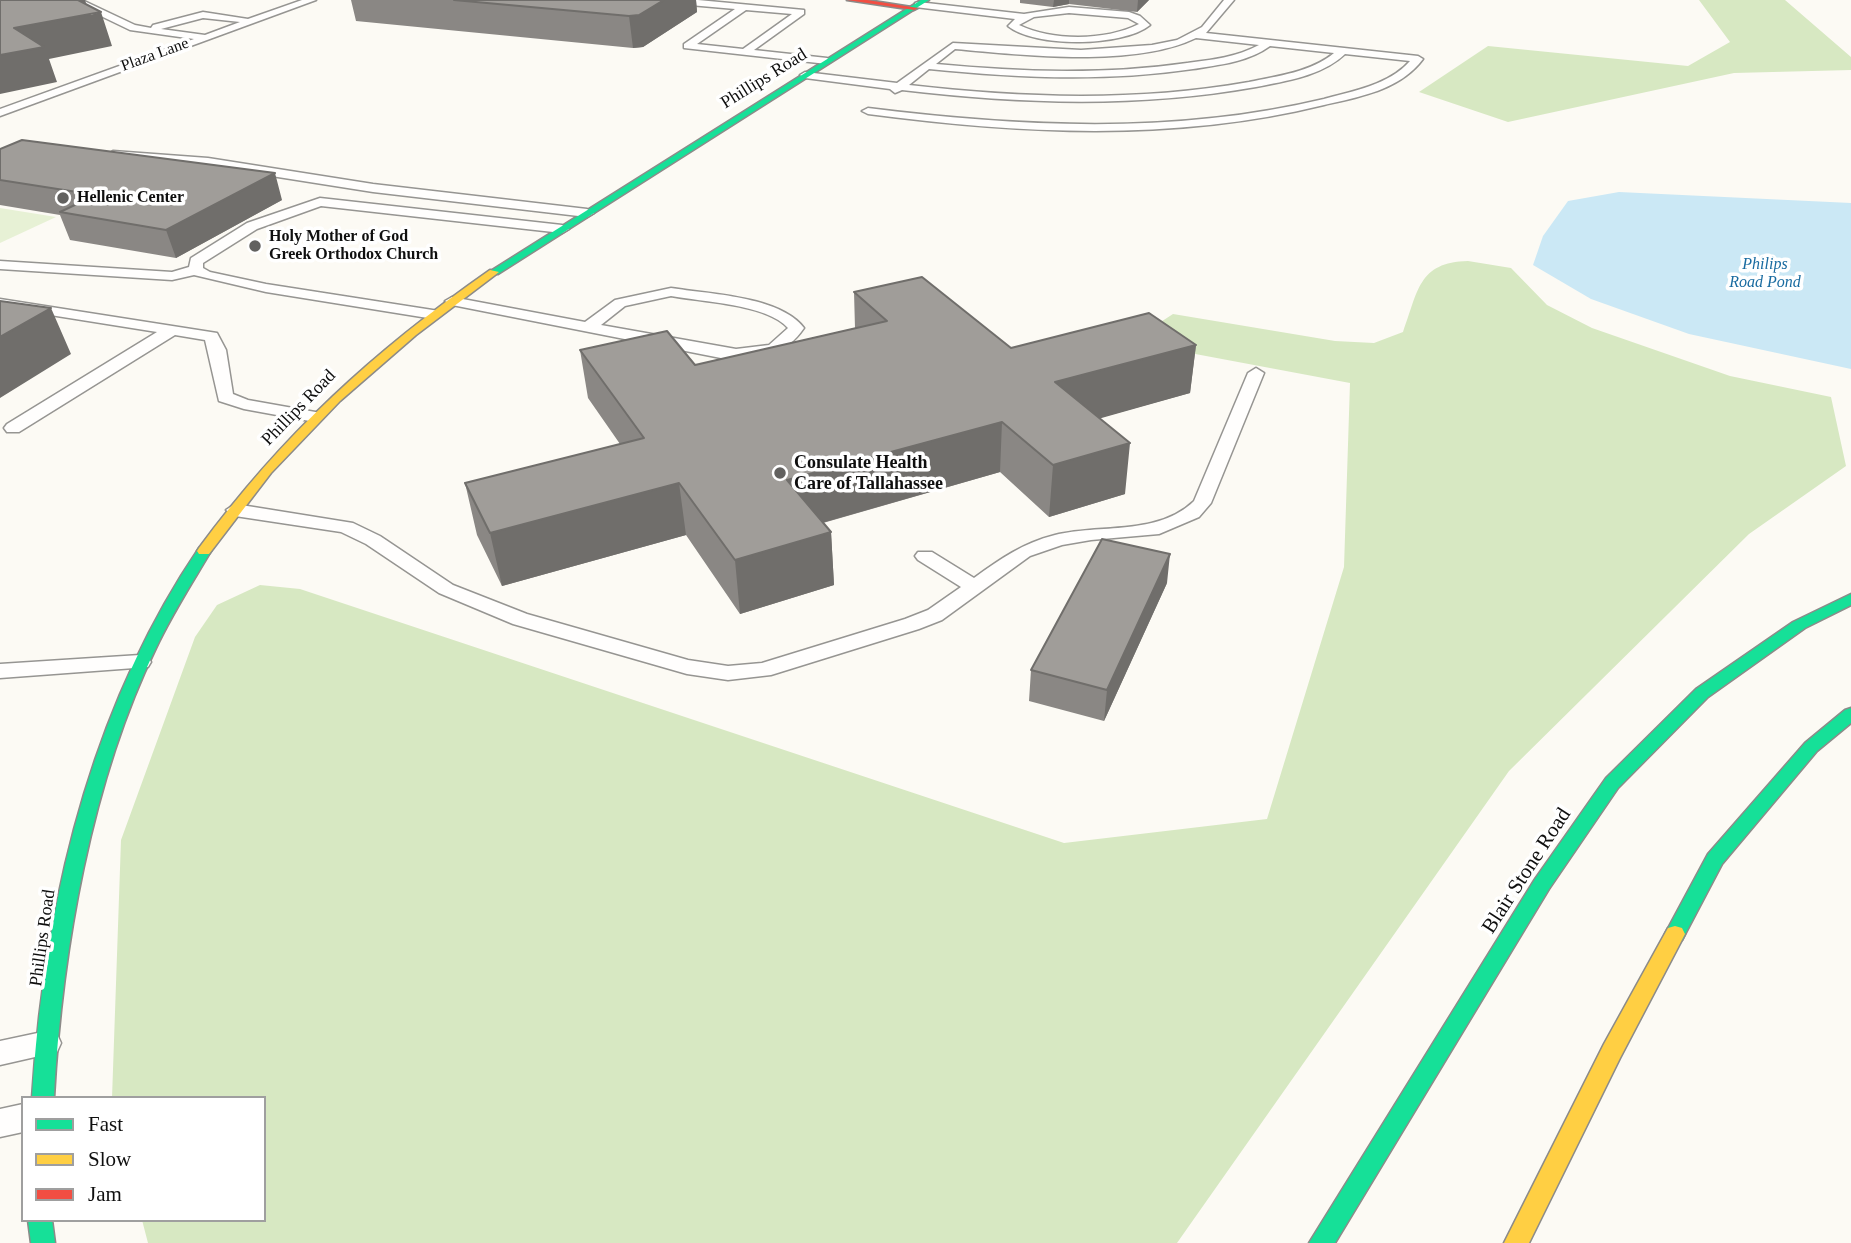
<!DOCTYPE html>
<style>
body{margin:0}
#map{position:relative;width:1851px;height:1243px;overflow:hidden;background:#fcfaf4;font-family:"Times New Roman",serif}
canvas{display:block}
.legend{position:absolute;left:21px;top:1096px;width:245px;height:126px;box-sizing:border-box;background:#fff;border:2px solid #9f9f9f;margin:0;padding:9px 12px;list-style:none;font-size:21px;color:#0f0f0f}
.legend li{display:flex;align-items:center;gap:14px;height:35px}
.legend b{width:35px;border:2px solid #9f9f9f}
</style>
<div id="map">
<canvas width="1851" height="1243"></canvas>
<ul class="legend">
<li><b style="height:9px;background:#16e098"></b>Fast</li>
<li><b style="height:9px;background:#ffcf43"></b>Slow</li>
<li><b style="height:9px;background:#f24e42"></b>Jam</li>
</ul>
</div>
<script>
const ctx = document.querySelector('canvas').getContext('2d');
ctx.lineJoin = 'round';
function paint(path, color) {
  ctx.fillStyle = color;
  ctx.fill(path, 'evenodd');
}
function strokePath(path, color, width, dash) {
  ctx.strokeStyle = color;
  ctx.lineWidth = width;
  ctx.lineCap = dash ? 'butt' : 'round';
  ctx.setLineDash(dash || []);
  ctx.stroke(path);
}
function drawText(font, color, halo, rows, align = 'center') {
  ctx.font = font + ' "Times New Roman",serif';
  ctx.lineWidth = 7;
  ctx.setLineDash([]);
  ctx.textBaseline = 'middle';
  ctx.strokeStyle = halo;
  ctx.fillStyle = color;
  for (const [text, x, y, turn = 0] of rows) {
    ctx.save();
    ctx.translate(x, y);
    ctx.rotate((+turn || 0) * Math.PI / 180);
    ctx.textAlign = isNaN(turn) ? turn : align;
    if (halo) ctx.strokeText(text, 0, 0);
    ctx.fillText(text, 0, 0);
    ctx.restore();
  }
}
paint(new Path2D(`
 M0,208L56,217L0,243Z`), '#e7f1d5');
paint(new Path2D(`
 M1699,0H1785L1851,57V70L1734,73L1508,122L1419,92L1488,46L1688,66L1730,42Z
 M1468,261L1511,268L1547,305L1592,328L1730,376L1831,397L1846,466L1749,534L1509,771L1177,1243H148L142,1220H264V1098H112L121,840L195,637L217,605L260,585L300,589L1064,843L1267,819L1344,567L1350,383L1158,347L1153,327L1173,314L1335,341L1374,343L1403,332C1418,292 1418,262 1468,261Z`), '#d7e8c2');
paint(new Path2D(`
 M1619,192L1851,203V369L1689,334L1591,299L1533,265L1543,236L1568,201Z`), '#cbe8f5');
const lane = new Path2D(`
 M76,0H82L135,25L151,28L153,25L203,12L248,19L302,0H316L0,116V109L194,39L130,30L76,4ZM203,18L240,22L205,35L161,29Z
 M662,0H698L804,10V14L754,50L827,58L832,61L827,64L684,48V44L735,9L667,3ZM746,10L792,14L743,49L697,44Z
 M1224,0H1234L1206,33L1418,56L1423,59C1400,90 1359,97 1324,105C1174,142 1020,134 868,114L862,111L868,108C1020,127 1174,135 1324,99C1353,91 1389,85 1410,61L1345,54C1322,76 1286,81 1256,87C1138,108 1020,104 902,90L895,93L890,89L805,78L800,75L805,72L897,83L953,43L1081,50L1152,45L1177,40L1202,27ZM1196,38L1259,45C1237,57 1211,60 1187,63C1103,75 1020,72 936,64L955,49C1023,55 1134,68 1196,38ZM1270,46L1334,53C1311,72 1278,76 1249,82C1136,102 1022,98 909,85L929,69C1017,78 1105,82 1193,69C1219,65 1248,62 1270,46Z
 M918,2L1024,14L1069,7L1129,12L1140,16L1150,25C1123,47 1035,48 1008,26L1015,19L915,7V3ZM1069,13L1128,18L1139,24C1105,41 1053,41 1019,25L1034,17Z
 M113,151L208,158L373,184L587,209L594,213L587,217L373,192L208,166L109,158L107,155Z
 M320,198L562,225L569,229L562,233L321,206L257,229L203,263V268L210,272L266,284L439,311L442,314L434,319L266,292L194,275L172,280L0,269V261L172,272L189,267L191,258L247,223Z
 M671,288C708,294 780,296 804,328C785,356 758,360 726,359L452,305L445,301L452,297L585,322L615,300ZM671,296C702,302 767,304 788,328L769,345L736,349L601,325L625,306Z
 M0,299L217,333L226,350L233,394L248,400L321,413L324,417L315,422L244,409L219,401L205,340L175,335L19,432H7L4,428L7,424L157,332L0,307Z
 M1256,368L1264,373L1211,503L1199,517L1159,534L1091,540L1062,545L1030,556L942,620L919,629L771,675L728,680L687,674L513,624L439,593L366,544L341,532L235,516L226,510L235,504L353,523L380,536L453,585L527,614L688,660L728,666L762,663L905,619L928,610L961,587L918,560L915,556L918,552H932L974,578C1000,559 1023,543 1055,535C1099,524 1158,536 1194,501L1248,373Z
 M140,655L148,657L151,662L148,667L0,678V664Z
 M47,1031L57,1034L61,1043L57,1052L0,1065V1041Z
 M23,1104V1132L0,1137V1109Z`);
const fast = new Path2D(`
 M921,0H929L498,274L489,272Z
 M204,547L211,551C192,583 172,614 156,648C91,781 62,951 54,1098H32C44,906 90,709 199,548Z
 M1851,594V605L1805,628L1708,697L1618,788L1549,889L1335,1243H1309L1535,879L1606,778L1696,689L1793,622Z
 M1851,708V723L1817,751L1722,864L1682,940L1675,942L1668,940L1665,934L1708,854L1805,743L1845,710Z
 M28,1220H52L55,1243H31Z`);
const slow = new Path2D(`
 M490,270L499,272L416,335L340,401L271,473L209,554H199L197,551L199,548C283,434 374,351 490,270Z
 M1675,926L1682,928L1685,934L1620,1058L1529,1243H1504L1604,1044L1668,928Z`);
const jam = new Path2D(`
 M847,0H867L918,8L914,10Z`);
strokePath(lane, '#969592', 3);
strokePath(fast, '#8c8b89', 3);
strokePath(slow, '#8c8b89', 3);
strokePath(jam, '#8c8b89', 3);
paint(lane, '#fffefd');
paint(fast, '#16e098');
paint(slow, '#ffcf43');
paint(jam, '#f24e42');
paint(new Path2D(`
 M351,0H696L697,12L643,47L633,48L356,21Z
 M1020,0H1149L1137,12L1069,4L1053,7L1020,3Z
 M0,149L282,200L176,258L70,240L60,215L0,205Z
 M854,292L1011,348L1196,345L1190,393L1099,418L1125,494L1049,517L1000,472L823,523L831,532L834,585L740,614L686,535L502,586L477,535L465,483L620,444L588,398L580,350L695,365L855,328Z
 M1167,583L1104,721L1029,701L1031,670Z`), '#8a8784');
paint(new Path2D(`
 M76,0H85L90,15L101,12L112,46L49,59L57,82L0,94V55L14,28Z
 M664,0H696L697,12L643,47L633,48L629,16Z
 M1054,0H1069V4L1053,7Z
 M1138,0H1149L1137,12Z
 M275,173L282,200L176,258L166,230Z
 M51,308L71,354L0,398V337Z
 M1196,345L1190,393L1052,432L1055,382Z
 M1002,422L1000,472L790,532L787,480Z
 M1130,443L1125,494L1049,517L1053,465Z
 M679,483L686,535L502,586L490,533Z
 M831,532L834,585L740,614L735,560Z
 M1170,554L1167,583L1104,721L1107,690Z`), '#706e6b');
const building = new Path2D(`
 M0,0H78L101,12L14,28L44,47L0,55Z
 M454,0H664L639,15L629,16Z
 M22,140L275,173L166,230L60,212L96,195L0,180V149Z
 M922,277L1011,348L1149,313L1196,345L1055,382L1130,443L1053,465L1002,422L787,480L831,532L735,560L679,483L490,533L465,483L644,438L580,350L667,331L695,365L887,321L854,292Z
 M0,301L51,308L0,337Z
 M1102,539L1170,554L1107,690L1031,670Z`);
paint(building, '#a09d99');
strokePath(building, '#706e6b', 2);
for (const [x, y, r, color] of [
 [63,198,7,"#62615f"],
 [255,246,7,"#62615f"],
 [780,473,7,"#62615f"]
]) {
  const dot = new Path2D();
  dot.arc(x, y, r, 0, 2 * Math.PI);
  ctx.fillStyle = color;
  ctx.fill(dot);
  strokePath(dot, '#fff', 2.5);
}
drawText('16px', '#0f0f0f', '#fff', [
 ["Plaza Lane",155,55,-20]
]);
drawText('bold 16px', '#0f0f0f', '#fff', [
 ["Hellenic Center",77,198],
 ["Holy Mother of God",269,237],
 ["Greek Orthodox Church",269,255]
], 'left');
drawText('italic 16px', '#196ba0', '#fff', [
 ["Philips",1765,265],
 ["Road Pond",1765,283]
]);
drawText('18px', '#0f0f0f', '#fff', [
 ["Phillips Road",764,79,-32],
 ["Phillips Road",299,408,-46],
 ["Phillips Road",43,938,-82]
]);
drawText('bold 18px', '#0f0f0f', '#fff', [
 ["Consulate Health",794,463],
 ["Care of Tallahassee",794,484]
], 'left');
drawText('21px', '#0f0f0f', '#fff', [
 ["Blair Stone Road",1527,871,-57]
]);
</script>
